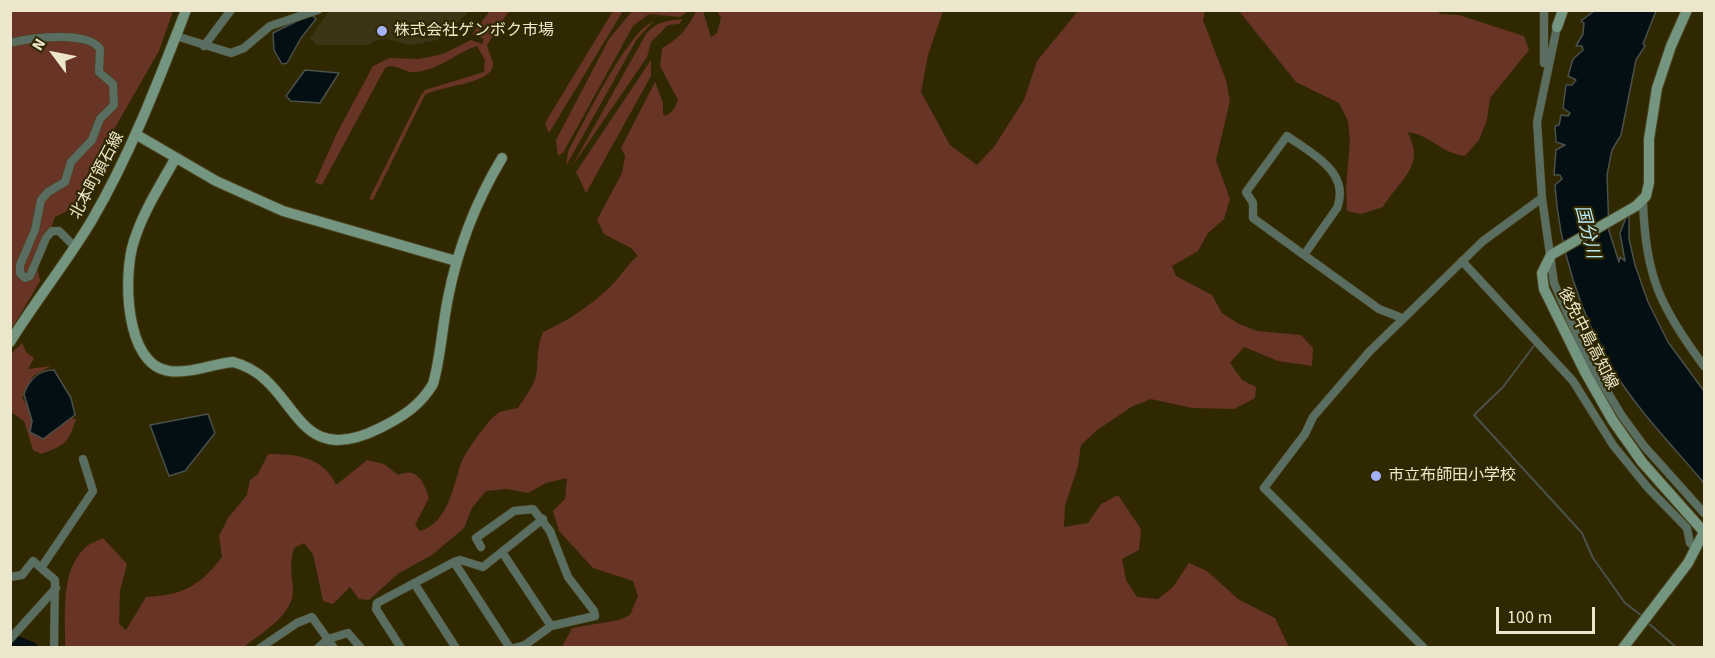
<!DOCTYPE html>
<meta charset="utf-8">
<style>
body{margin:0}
#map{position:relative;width:1715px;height:658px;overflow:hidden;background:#302800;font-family:"Source Sans 3",sans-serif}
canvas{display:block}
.frame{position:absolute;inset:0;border:12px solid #ece6cc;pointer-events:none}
.north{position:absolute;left:24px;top:24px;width:60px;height:60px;-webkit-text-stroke:4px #302800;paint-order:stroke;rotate:302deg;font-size:16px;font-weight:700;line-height:24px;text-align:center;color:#ece6cc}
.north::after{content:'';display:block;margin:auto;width:21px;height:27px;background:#ece6cc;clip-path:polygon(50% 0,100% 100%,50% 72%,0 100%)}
.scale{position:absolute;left:1496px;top:607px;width:99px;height:27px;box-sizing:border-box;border:3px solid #ece6cc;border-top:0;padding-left:8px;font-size:18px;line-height:21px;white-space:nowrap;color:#ece6cc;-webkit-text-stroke:4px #302800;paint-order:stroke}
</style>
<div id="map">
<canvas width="1715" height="658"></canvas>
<div class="frame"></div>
<div class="north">N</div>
<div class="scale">100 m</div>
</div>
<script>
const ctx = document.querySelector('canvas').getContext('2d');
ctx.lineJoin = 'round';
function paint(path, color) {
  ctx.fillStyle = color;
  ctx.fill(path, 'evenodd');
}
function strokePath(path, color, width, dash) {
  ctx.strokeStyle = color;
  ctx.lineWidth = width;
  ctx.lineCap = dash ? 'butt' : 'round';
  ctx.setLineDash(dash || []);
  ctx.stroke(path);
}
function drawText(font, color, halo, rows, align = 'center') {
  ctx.font = font + ' "Source Sans 3","Noto Sans JP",sans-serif';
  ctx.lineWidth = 4.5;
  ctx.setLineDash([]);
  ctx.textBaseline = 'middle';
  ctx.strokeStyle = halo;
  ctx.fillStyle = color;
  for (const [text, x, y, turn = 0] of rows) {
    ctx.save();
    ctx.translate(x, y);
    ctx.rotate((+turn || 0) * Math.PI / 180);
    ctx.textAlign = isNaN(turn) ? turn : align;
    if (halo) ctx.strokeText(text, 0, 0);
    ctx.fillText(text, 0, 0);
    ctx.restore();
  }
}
paint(new Path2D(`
 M329,11V10L470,11L438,40L410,45L386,39L377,40L368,45H317L310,38Z`), '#3c3415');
paint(new Path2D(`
 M633,10L689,11L680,17L649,14L633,26L563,153L558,156L556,140L609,39Z
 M11,11H173L159,51L83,183L75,207L55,217L37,266L40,281L11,330Z
 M490,11H509L487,45C488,50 492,58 493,64C494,84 438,86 425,95L373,200L369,199L421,95L425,90L484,72L485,60L477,46C455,53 444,68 416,72C405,74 395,62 385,68L323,183L321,185L315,182L337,133L373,66L390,58L419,59L443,54L471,40L482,44L484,39L472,34Z
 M613,11H623L549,133L545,124L548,118Z
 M696,11H703L711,37L717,33L721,18L717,11H943L928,55L921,92L950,145L977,165L994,147L1024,100L1037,61L1078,11H1205L1203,20L1226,80L1230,101L1216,160L1230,199L1224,219L1208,233L1198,251L1172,266L1176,276L1212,295L1222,313L1239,324L1257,331L1301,335L1313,348L1312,366L1278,361L1244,347L1230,363L1242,380L1256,387L1255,398L1234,409L1192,408L1151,399L1131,407L1096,431L1081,445L1078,466L1065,506L1064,527L1088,523L1101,504L1118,495L1141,529L1139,550L1122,559L1126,580L1137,597L1158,599L1173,587L1189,563L1207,571L1238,599L1275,618L1289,647H562L572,628L619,620L630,615L638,596L633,581L593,568L559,531L553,511L565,499L567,478L546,483L528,493L507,489L486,491L472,508L464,528L432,555L399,573L369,600L359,599L350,587L333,604L323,601L313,554L304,543L294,548C289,567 292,572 293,589C295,614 261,633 244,647H65C66,615 59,571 86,547C90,543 98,541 103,538L127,564L120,591L119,624L126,630L146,597C182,595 199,587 222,557L219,536L228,518L247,495L250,480L258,474L268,454C295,454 323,456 336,485L367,460L384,464L398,475C417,466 424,482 429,498L415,525L420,531C448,523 453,487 461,463C465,453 490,416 500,412C505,410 512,409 518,408C525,397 536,384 537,370C538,354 537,348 543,332C566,322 591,305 609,288C620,278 626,265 638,256L631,248L604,234L597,220L622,173L625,156L621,148L655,82L663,103V114L666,116L674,109L678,100L660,66L662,48C679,39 688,28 696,11Z
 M1239,11H1438L1440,14L1459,15L1524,36L1529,50L1490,98L1487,120L1479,140L1465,156C1441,153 1430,135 1408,132C1410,139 1415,148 1414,155C1413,175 1393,189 1383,207L1361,214L1347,211L1346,187L1350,142L1348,121L1339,103L1296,82Z
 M683,19L679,24L668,25L651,42L647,57L571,168L646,34C657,21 667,21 683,19Z
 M653,22L637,39L566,166L568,152C582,126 629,29 653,22Z
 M651,60V76L586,193L576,172Z
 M22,343L27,353L34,358L28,369L51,366L33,376L22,398L29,407L76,419C68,444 65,445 41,454L33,450L24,421L11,412L10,355Z`), '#673425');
const water = new Path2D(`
 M1594,11H1656L1643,44L1645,46L1636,60L1621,135L1612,150L1607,175L1609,231L1619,262L1620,257L1625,261L1620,233L1627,215L1629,218V239L1635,265L1648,302L1668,342L1704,391V483C1673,446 1637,410 1612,368C1580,314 1559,247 1555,185L1562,179L1560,175H1554L1556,150L1565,145L1556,142L1555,126L1559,125L1561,115L1568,116L1570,113L1563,108L1566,85H1572L1576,80L1568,76L1573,59L1583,50L1582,46H1576L1583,34L1584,23L1581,21Z
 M307,16H313L316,19L301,38L287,63L282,64L274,50L273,33Z
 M305,70L339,73L320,103L291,101L286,96Z
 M54,370L71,398L75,415L43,439L30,432L32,421L24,394C29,380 39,370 54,370Z
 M208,414L215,433L185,471L169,476L150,425Z`);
paint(water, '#040f13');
strokePath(water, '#4a504a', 1.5);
strokePath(new Path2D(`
 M1536,343L1503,387L1474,415L1582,533L1593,558L1613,586L1625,603L1642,616
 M1647,622L1677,648`), '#4a504a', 2);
strokePath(new Path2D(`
 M10,639L32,648`), '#040f13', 12);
const street = new Path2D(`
 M1544,10V63
 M1557,27L1537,122L1542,198L1554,283L1587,358L1622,416L1644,446L1704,513
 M176,36L231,53L244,48L270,26L318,10
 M10,43C29,38 88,30 100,49L99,72L113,84L114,105L100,119L92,140L71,162L65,182L48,192L41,200L35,230L20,265V273L25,278L30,276L46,238L52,231H59L75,247
 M204,46L231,10
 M1287,136C1311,153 1351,172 1337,208L1304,255L1253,218V203L1246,192Z
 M1643,201C1645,275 1660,307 1704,366
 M1304,255L1379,309L1402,318
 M1462,261L1573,381L1613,445L1648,488L1687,528L1690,543L1696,548
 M481,547L476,538L514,511L533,509L550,531L568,577L594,611L595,616L551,626L525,645L514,648
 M502,552L551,626
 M454,562L510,648
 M41,568L93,491L83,459
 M10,577L22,575L33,561L55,580L54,648
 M414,583L456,648
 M10,639L56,588
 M260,648L297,623L312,617L334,648
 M318,648L328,639L348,633L361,648
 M401,648L376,609L377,603L454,562L460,560L483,567L543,519
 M1424,648L1264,488L1305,434L1313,417L1369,352L1483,241L1542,198`);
const secondary = new Path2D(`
 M1687,10L1671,46L1657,88L1649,139V183L1646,196L1636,206L1551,255L1542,273L1544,289L1585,372L1613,421L1642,462L1704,532
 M1557,27L1563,10
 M137,135L216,181L283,211L456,261
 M175,159C160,186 143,212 134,241C123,273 124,365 169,371C189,374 212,364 233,362C300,379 290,473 380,428C402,417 420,406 433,384C441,356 442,327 448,298C458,247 475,203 502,158
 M10,342C36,300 67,262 92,220C131,153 158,82 186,10
 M1623,648L1688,563L1704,532`);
strokePath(street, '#4a431d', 9);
strokePath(secondary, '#4a431d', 12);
strokePath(street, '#596e60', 8);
strokePath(secondary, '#749580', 10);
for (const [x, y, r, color] of [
 [382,31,6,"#a5b1fc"],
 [1376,476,6,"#a5b1fc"]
]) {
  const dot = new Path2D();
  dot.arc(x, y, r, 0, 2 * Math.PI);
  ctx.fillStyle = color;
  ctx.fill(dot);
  strokePath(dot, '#302800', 2);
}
drawText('16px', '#ece6cc', '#302800', [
 ["株式会社ゲンボク市場",394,31],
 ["市立布師田小学校",1388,476]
], 'left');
drawText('16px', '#ece6cc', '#302800', [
 ["北本町領石線",98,176,-62],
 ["後免中島高知線",1587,339,63]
]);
drawText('italic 18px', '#b9e9f6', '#302800', [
 ["国分川",1586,232,76]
]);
</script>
